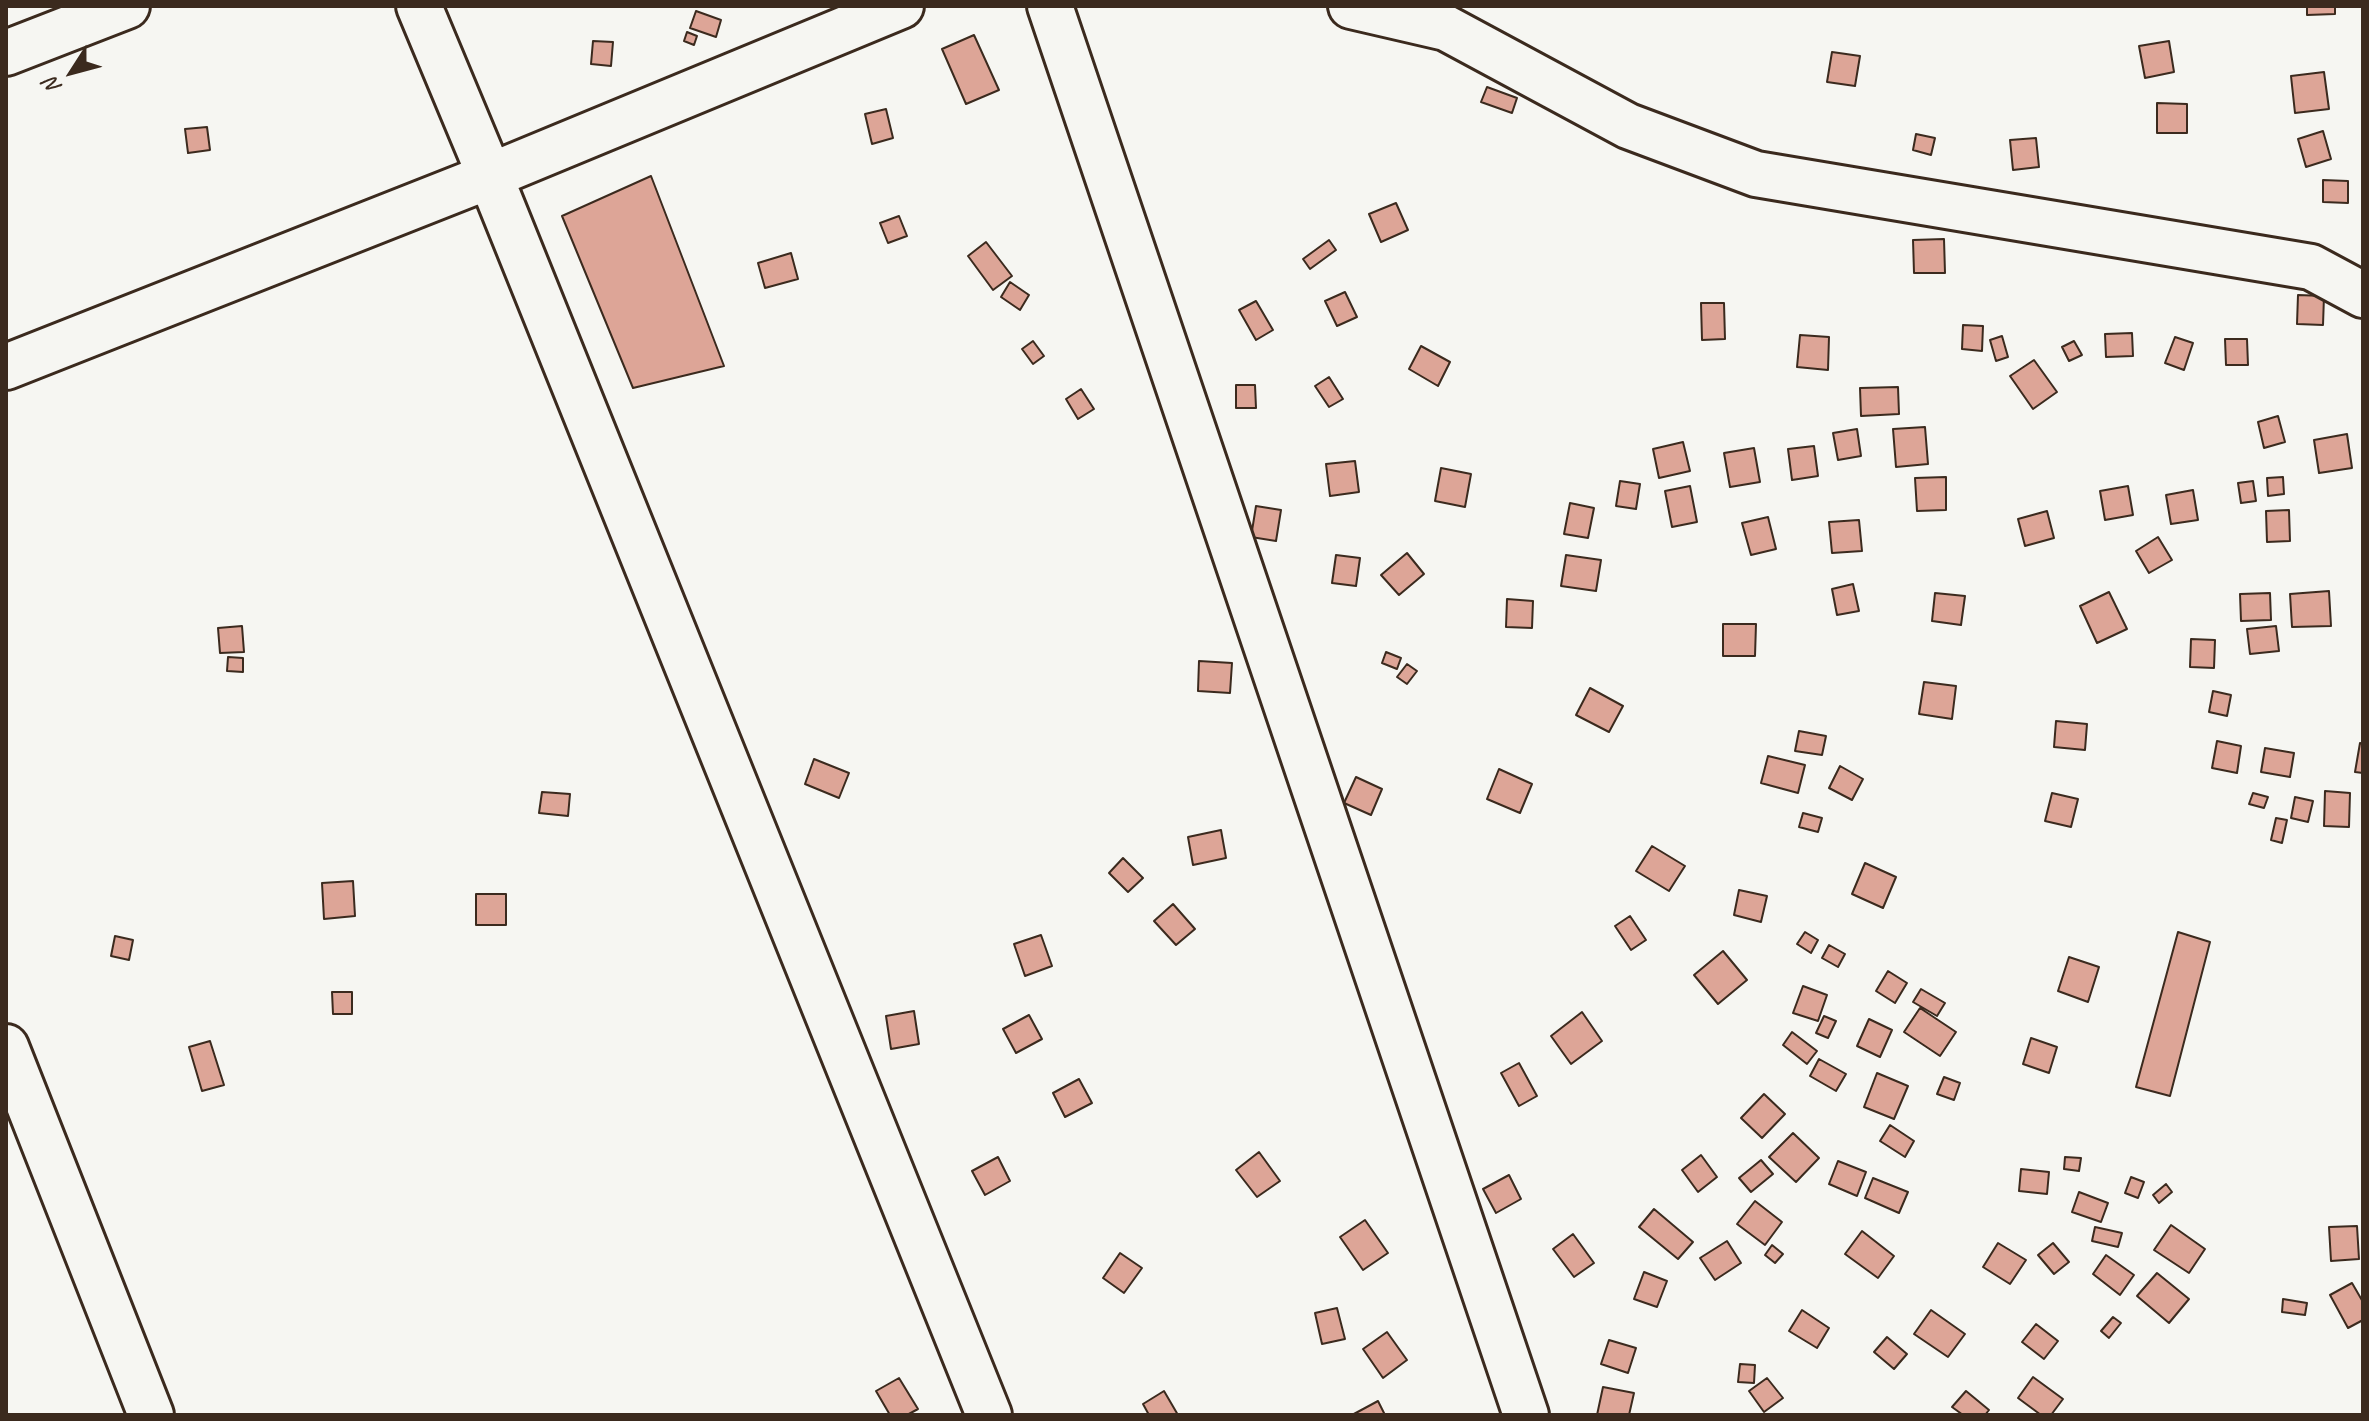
<!DOCTYPE html>
<style>
body{margin:0}
#map{position:relative;width:2369px;height:1421px;overflow:hidden;background:#f6f6f2;font-family:Caveat,sans-serif}
canvas{display:block}
.frame{position:absolute;inset:0;border:8px solid #3b2a1e;pointer-events:none}
.north{position:absolute;left:32px;top:32px;width:80px;height:80px;-webkit-text-stroke:6px #f6f6f2;paint-order:stroke;rotate:234deg;font-size:22px;font-weight:700;line-height:32px;text-align:center;color:#3b2a1e}
.north::after{content:'';display:block;margin:auto;width:28px;height:36px;background:#3b2a1e;clip-path:polygon(50% 0,100% 100%,50% 72%,0 100%)}
</style>
<div id="map">
<canvas width="2369" height="1421"></canvas>
<div class="frame"></div>
<div class="north">N</div>
</div>
<script>
const ctx = document.querySelector('canvas').getContext('2d');
ctx.lineJoin = 'round';
function paint(path, color) {
  ctx.fillStyle = color;
  ctx.fill(path, 'evenodd');
}
function strokePath(path, color, width, dash) {
  ctx.strokeStyle = color;
  ctx.lineWidth = width;
  ctx.lineCap = dash ? 'butt' : 'round';
  ctx.setLineDash(dash || []);
  ctx.stroke(path);
}
const building = new Path2D(`
 M2307,6H2335V14L2307,15Z
 M696,11L721,20L716,37L690,28Z
 M687,32L697,36L694,45L684,41Z
 M974,35L999,90L966,104L942,49Z
 M593,41L613,42L611,66L591,64Z
 M2169,41L2174,72L2145,78L2139,46Z
 M1832,52L1860,56L1855,86L1827,82Z
 M2324,72L2329,109L2295,113L2291,76Z
 M1487,87L1517,98L1512,113L1481,102Z
 M2157,103L2187,104V133H2157Z
 M886,109L893,138L872,144L865,114Z
 M207,127L210,150L188,153L185,129Z
 M2323,131L2331,159L2306,167L2298,139Z
 M1916,134L1935,138L1931,155L1913,150Z
 M2036,138L2039,167L2013,170L2010,140Z
 M651,176L724,366L633,388L562,216Z
 M2323,180L2348,181V203L2323,202Z
 M1396,203L1408,230L1381,242L1369,214Z
 M899,216L907,236L888,243L880,223Z
 M1944,239L1945,273H1914L1913,240Z
 M1329,240L1336,250L1310,269L1303,259Z
 M986,242L1012,276L993,290L968,256Z
 M791,253L798,279L765,288L758,263Z
 M1010,282L1029,295L1020,310L1001,297Z
 M1345,292L1357,317L1337,326L1325,301Z
 M2298,295L2324,296L2323,325L2297,324Z
 M1256,301L1273,330L1256,340L1239,310Z
 M1701,303H1724L1725,339L1702,340Z
 M1963,325L1983,326L1982,351L1962,349Z
 M2132,333L2133,356L2106,357L2105,334Z
 M1800,335L1829,337L1828,370L1797,367Z
 M2002,336L2008,357L1996,361L1990,340Z
 M2175,337L2193,343L2184,370L2165,363Z
 M2225,339H2247L2248,365H2226Z
 M1033,341L1044,356L1033,364L1022,349Z
 M2074,341L2082,355L2069,361L2062,347Z
 M1421,346L1450,362L1438,386L1409,369Z
 M2034,360L2057,392L2033,409L2010,376Z
 M1329,377L1343,399L1329,407L1315,386Z
 M1236,385H1255L1256,408H1236Z
 M1898,387L1899,414L1861,416L1860,388Z
 M1081,389L1094,409L1078,419L1066,399Z
 M2278,416L2285,442L2264,448L2258,422Z
 M1925,427L1928,464L1896,467L1893,429Z
 M1857,429L1861,456L1838,460L1833,433Z
 M2347,434L2352,468L2319,473L2314,440Z
 M1683,442L1690,471L1659,478L1653,449Z
 M1814,446L1818,476L1792,480L1788,449Z
 M1754,448L1760,482L1730,487L1724,453Z
 M1355,461L1359,492L1330,496L1326,464Z
 M1441,468L1471,474L1465,507L1435,501Z
 M1946,477V510L1917,511L1915,478Z
 M2283,477L2284,494L2268,496L2267,478Z
 M1620,481L1640,484L1636,509L1616,506Z
 M2253,481L2256,501L2241,503L2238,483Z
 M1690,486L1697,522L1672,527L1665,491Z
 M2128,486L2133,515L2105,520L2100,491Z
 M2193,490L2198,520L2171,524L2166,495Z
 M1570,503L1594,508L1588,538L1564,534Z
 M1256,506L1281,510L1276,541L1251,537Z
 M2289,510L2290,541L2267,542L2266,511Z
 M2047,511L2054,538L2025,546L2018,519Z
 M1768,517L1776,549L1751,555L1742,523Z
 M1859,520L1862,551L1832,553L1829,522Z
 M2158,537L2172,560L2149,573L2136,551Z
 M1407,553L1424,574L1399,595L1381,575Z
 M1336,555L1360,558L1356,586L1332,583Z
 M1566,555L1601,560L1596,591L1561,586Z
 M1853,584L1859,611L1837,615L1832,589Z
 M2329,591L2331,626L2292,627L2290,594Z
 M2109,592L2127,629L2097,643L2080,606Z
 M1935,593L1965,596L1961,625L1932,621Z
 M2270,593L2271,620L2241,621L2240,594Z
 M1507,599L1533,601L1532,628L1506,627Z
 M1723,624H1756L1755,656H1723Z
 M242,626L244,652L220,653L218,628Z
 M2276,626L2279,651L2250,654L2247,629Z
 M2191,639L2215,640L2214,668L2190,667Z
 M1386,652L1401,658L1397,669L1382,663Z
 M228,657L243,658V672L227,671Z
 M1199,661L1232,663L1230,693L1198,691Z
 M1407,664L1417,671L1407,684L1397,677Z
 M1924,682L1956,686L1952,719L1919,714Z
 M1590,688L1623,706L1609,732L1576,715Z
 M2213,691L2231,695L2227,716L2209,712Z
 M2056,721L2087,724L2085,750L2054,747Z
 M1799,731L1826,736L1822,755L1795,751Z
 M2217,741L2241,746L2237,773L2212,768Z
 M2360,743L2363,744V773L2355,772Z
 M2265,748L2294,753L2290,777L2261,772Z
 M1768,756L1805,765L1798,793L1761,783Z
 M814,759L849,773L839,798L805,784Z
 M1840,766L1863,779L1852,800L1829,788Z
 M1499,769L1532,784L1520,813L1487,799Z
 M1356,777L1382,789L1371,815L1344,803Z
 M2325,791L2350,793L2349,827L2324,826Z
 M542,792L570,794L568,816L539,813Z
 M2052,793L2078,799L2071,827L2045,821Z
 M2253,793L2268,797L2264,808L2249,804Z
 M2295,797L2313,801L2308,822L2291,818Z
 M1803,813L1822,818L1818,832L1799,827Z
 M2276,818L2287,820L2282,843L2271,840Z
 M1221,830L1226,858L1193,865L1188,837Z
 M1652,846L1685,866L1669,891L1636,871Z
 M1123,858L1143,878L1128,892L1109,873Z
 M1865,863L1896,877L1883,908L1852,894Z
 M353,881L355,916L324,919L322,883Z
 M1739,890L1767,896L1761,922L1734,915Z
 M476,894H506V925H476Z
 M1173,904L1195,929L1176,945L1154,921Z
 M1630,916L1646,940L1631,950L1615,926Z
 M1805,932L1818,940L1811,953L1797,944Z
 M2178,932L2210,942L2170,1096L2136,1087Z
 M1041,935L1052,966L1025,976L1014,944Z
 M115,936L133,940L129,960L111,956Z
 M1829,945L1845,954L1838,967L1822,958Z
 M1723,951L1747,980L1718,1004L1694,975Z
 M2069,957L2099,967L2088,1002L2058,991Z
 M1888,971L1907,983L1895,1003L1876,991Z
 M1803,986L1827,995L1818,1021L1793,1013Z
 M1921,989L1945,1003L1937,1016L1913,1002Z
 M332,992H352V1014H333Z
 M1920,1008L1956,1032L1940,1056L1904,1032Z
 M914,1011L919,1044L891,1049L886,1016Z
 M1582,1012L1602,1041L1571,1064L1551,1036Z
 M1029,1015L1042,1039L1016,1053L1003,1029Z
 M1824,1016L1836,1021L1828,1038L1816,1033Z
 M1869,1019L1892,1030L1880,1057L1857,1046Z
 M1792,1032L1817,1051L1807,1064L1783,1045Z
 M2031,1038L2057,1047L2049,1073L2023,1064Z
 M210,1041L224,1085L202,1091L189,1047Z
 M1819,1059L1846,1074L1836,1091L1810,1076Z
 M1519,1063L1537,1096L1519,1106L1501,1073Z
 M1877,1073L1908,1086L1894,1119L1864,1107Z
 M1944,1077L1960,1083L1954,1100L1937,1094Z
 M1079,1079L1092,1103L1065,1117L1053,1093Z
 M1764,1094L1785,1114L1762,1138L1741,1118Z
 M1890,1125L1914,1141L1905,1157L1880,1141Z
 M1793,1133L1819,1158L1796,1182L1769,1157Z
 M1259,1152L1280,1181L1257,1197L1236,1170Z
 M1701,1155L1717,1177L1698,1192L1682,1170Z
 M998,1157L1010,1181L985,1195L972,1171Z
 M2065,1157L2081,1158L2079,1171L2064,1169Z
 M1761,1160L1773,1174L1751,1192L1739,1178Z
 M1838,1161L1866,1172L1857,1196L1829,1184Z
 M2021,1169L2049,1172L2047,1194L2019,1191Z
 M1509,1175L1521,1199L1496,1213L1483,1189Z
 M2131,1177L2144,1182L2138,1198L2125,1193Z
 M1873,1178L1908,1192L1899,1213L1865,1198Z
 M2166,1184L2172,1192L2159,1203L2153,1195Z
 M2079,1192L2108,1203L2101,1222L2072,1212Z
 M1755,1201L1782,1222L1765,1245L1737,1224Z
 M1654,1209L1693,1242L1678,1259L1639,1227Z
 M1365,1220L1388,1253L1363,1270L1340,1237Z
 M2171,1225L2205,1249L2189,1273L2154,1250Z
 M2357,1226L2359,1259L2331,1261L2329,1227Z
 M2095,1227L2122,1233L2118,1247L2092,1241Z
 M1862,1231L1894,1256L1878,1278L1845,1254Z
 M1573,1234L1594,1263L1574,1277L1553,1249Z
 M1727,1241L1741,1263L1715,1280L1700,1258Z
 M1998,1243L2026,1260L2010,1284L1983,1267Z
 M2053,1243L2069,1262L2054,1274L2038,1255Z
 M1772,1245L1783,1254L1775,1263L1765,1255Z
 M1120,1253L1142,1268L1124,1293L1103,1278Z
 M2106,1255L2134,1275L2120,1295L2093,1274Z
 M1644,1272L1667,1281L1657,1307L1634,1299Z
 M2157,1273L2189,1299L2169,1323L2137,1296Z
 M2352,1283L2363,1302V1320L2348,1328L2330,1295Z
 M2283,1299L2307,1303L2305,1315L2282,1312Z
 M1337,1308L1345,1339L1322,1344L1315,1313Z
 M1802,1310L1829,1328L1817,1348L1789,1331Z
 M1931,1310L1965,1334L1948,1357L1914,1334Z
 M2113,1317L2121,1323L2109,1338L2101,1331Z
 M2036,1324L2058,1341L2044,1359L2022,1342Z
 M1387,1332L1407,1360L1383,1378L1363,1349Z
 M1887,1337L1907,1354L1894,1369L1874,1352Z
 M1609,1340L1636,1348L1628,1373L1601,1364Z
 M1740,1364L1755,1365L1754,1383L1738,1382Z
 M2033,1377L2063,1399L2051,1415H2041L2018,1398Z
 M899,1378L918,1409L907,1415H890L876,1391Z
 M1767,1378L1783,1398L1764,1412L1749,1391Z
 M1603,1387L1634,1393L1629,1415H1597Z
 M1164,1391L1178,1415H1149L1143,1404Z
 M1966,1391L1989,1410L1985,1415H1963L1952,1407Z
 M1378,1401L1385,1415H1352Z`);
paint(building, '#dda597');
strokePath(building, '#3b2a1e', 2);
const minor = new Path2D(`
 M419,6L490,176L989,1415
 M1050,6L1526,1415
 M1351,6L1446,28L1628,126L1756,174L2311,267L2363,295
 M6,53L127,6
 M6,367L490,176L901,6
 M6,1047L151,1415`);
strokePath(minor, '#3b2a1e', 50);
strokePath(minor, '#f6f6f2', 44);
</script>
